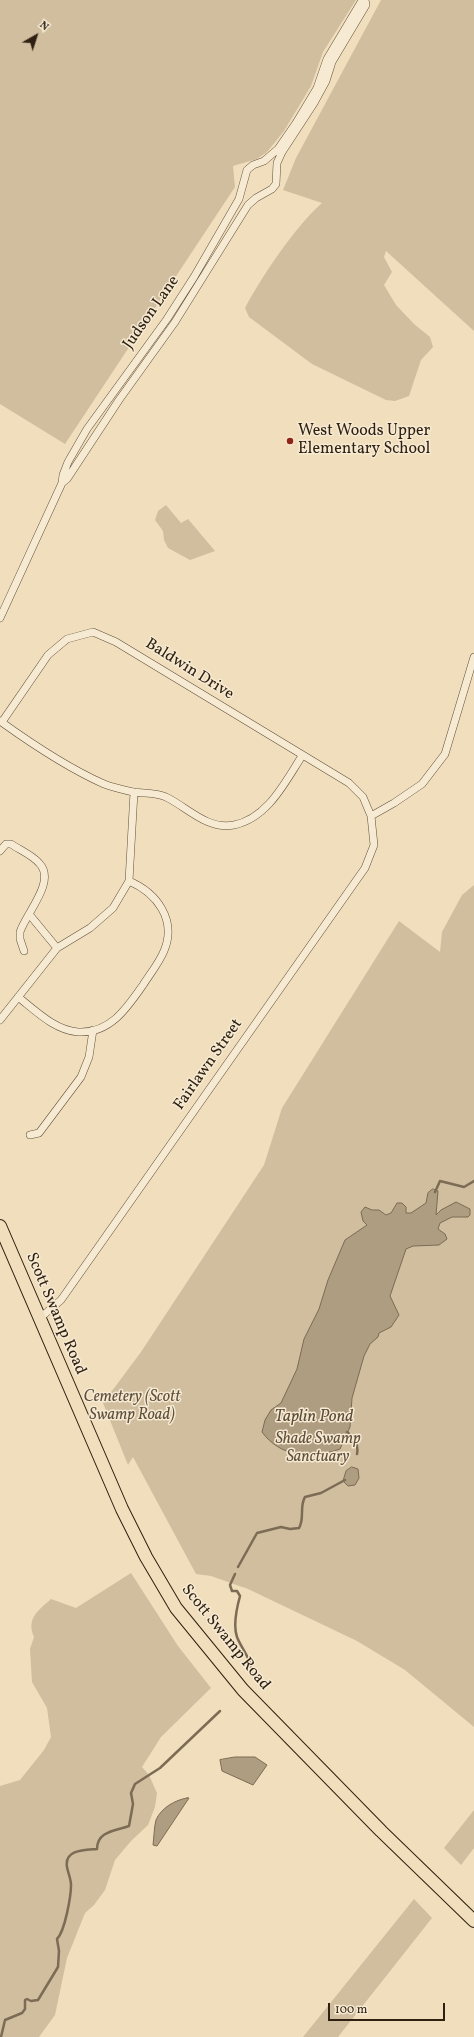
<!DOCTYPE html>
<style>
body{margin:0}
#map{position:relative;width:474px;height:2037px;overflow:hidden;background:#f1debc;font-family:Vollkorn,serif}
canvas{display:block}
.north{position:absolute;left:16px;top:16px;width:40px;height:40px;-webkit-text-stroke:3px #f6ead3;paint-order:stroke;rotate:39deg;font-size:11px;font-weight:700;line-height:16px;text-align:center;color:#2f2011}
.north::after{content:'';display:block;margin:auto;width:14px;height:18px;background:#2f2011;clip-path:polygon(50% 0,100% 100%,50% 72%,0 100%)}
.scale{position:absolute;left:328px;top:2003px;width:117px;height:18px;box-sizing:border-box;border:2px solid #2f2011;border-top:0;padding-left:5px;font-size:12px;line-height:14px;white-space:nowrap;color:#2f2011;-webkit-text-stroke:3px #f6ead3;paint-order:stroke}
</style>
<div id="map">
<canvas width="474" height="2037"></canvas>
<div class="north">N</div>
<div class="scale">100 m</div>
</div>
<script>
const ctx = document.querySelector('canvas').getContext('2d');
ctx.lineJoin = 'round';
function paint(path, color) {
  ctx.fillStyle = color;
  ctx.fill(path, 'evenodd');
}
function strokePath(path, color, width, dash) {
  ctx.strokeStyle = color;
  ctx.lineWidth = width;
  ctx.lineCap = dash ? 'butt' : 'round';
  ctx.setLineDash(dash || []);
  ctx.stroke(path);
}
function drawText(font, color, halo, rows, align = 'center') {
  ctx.font = font + ' Vollkorn,serif';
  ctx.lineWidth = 3;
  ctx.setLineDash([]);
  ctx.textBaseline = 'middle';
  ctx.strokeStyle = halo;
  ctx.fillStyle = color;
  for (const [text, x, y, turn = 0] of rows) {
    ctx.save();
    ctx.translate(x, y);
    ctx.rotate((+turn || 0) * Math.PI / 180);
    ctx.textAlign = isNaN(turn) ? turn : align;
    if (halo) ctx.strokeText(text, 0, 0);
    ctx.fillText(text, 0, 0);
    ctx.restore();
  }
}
paint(new Path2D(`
 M0,0H356L323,52L311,86L284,131L267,152L257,159L233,166L235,187L65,444L0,404Z
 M381,0H474V331L386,251L384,257L392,272L384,285L396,305L414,324L430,337L433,347L421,360L409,396L395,401L386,400L312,364L249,317L245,308C262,276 295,227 322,203L283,190L296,158Z
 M166,505L181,523L188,519L215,551L190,560L168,548L164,540L163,531L155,520L158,511Z
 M474,885V1727L405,1670L357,1641L248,1589L211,1576L196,1574L133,1457L128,1465L103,1403L141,1352L264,1165L282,1108L399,921L440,952L442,932L462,895Z
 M131,1573L178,1646L211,1688L161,1737L142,1767L149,1775L157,1793L155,1807L148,1825L131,1841L115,1860L105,1890L94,1905L85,1913L67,1958L55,2015L39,2037H0V1786L20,1780L44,1750L51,1737L47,1708L32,1682L30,1649L34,1637C26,1618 38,1611 51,1599L76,1608Z
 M474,1810V1848L461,1865L444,1848Z
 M414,1899L432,1918L338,2037H303Z`), '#d0be9f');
const water = new Path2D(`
 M433,1189L438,1191L436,1215L441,1210L456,1202L470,1209V1215L468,1217H452L440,1223L438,1229L445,1234L447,1239L439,1245L413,1246L406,1249L390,1296L399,1315L391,1327L379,1333L378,1337L370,1344L364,1356L352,1398L350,1427L340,1449C312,1459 281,1458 262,1432L265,1420L271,1410L281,1403L297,1369L304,1339L319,1309L328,1280L345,1240L367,1225L363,1221L361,1212L365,1207L372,1210H379L386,1215L391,1213L397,1203H402L406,1207V1213H411L426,1203L428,1193Z
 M352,1467L358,1469L359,1478L355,1485L348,1486L343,1481L346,1471Z
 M235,1757H255L267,1765L253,1785L222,1771L220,1760Z
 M187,1798H189L157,1846L153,1845C154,1838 154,1827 156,1820C161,1808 175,1800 187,1798Z`);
paint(water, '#af9d82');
strokePath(water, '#7c6b55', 1);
strokePath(new Path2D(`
 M435,1192L440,1181L464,1187L474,1181
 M347,1432C354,1438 359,1444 357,1454
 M238,1567L257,1533L281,1527L290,1529L299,1528C305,1518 299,1507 305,1497L321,1493L345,1480
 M235,1574L230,1585L232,1591H237L240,1596C237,1607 233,1626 237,1637C242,1650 253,1660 251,1675
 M1,2037L5,2020L22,2013L25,2009V2000L27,1999L31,2001L38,2000L58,1967L59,1951L57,1939C65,1931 71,1896 71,1885C71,1879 68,1873 67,1867C64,1849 86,1850 97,1849C97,1831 115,1831 129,1826L133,1804L131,1793L135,1784L160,1768L220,1711`), '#7c6b55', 2.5);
const minor = new Path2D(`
 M62,483L67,479L119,400L175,322L248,205L256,198L272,189L276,184L277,163L282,152L314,103L326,81L332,62L366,5L365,0
 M0,618L62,483L63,475L68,462L87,429L167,319L194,277L239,199L247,170L253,165L264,161L278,149L296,123L317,88L327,59L361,2L365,0
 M0,721C32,744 68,768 104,784C112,787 124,790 133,792C145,794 156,792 168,798C189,809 208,830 234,825C268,818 285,782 302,756
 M2,722L48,655L67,639L93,632L116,642L349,783L363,797L371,816L374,845L365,868L61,1300L40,1318
 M371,816L394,803L422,784L445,754L474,657
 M0,851L6,844H11C20,850 32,855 39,863C57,881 26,913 20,932V939L24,951
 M29,914L57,948
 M18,997C35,1010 54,1030 78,1032C110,1034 127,1008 143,985C150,974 159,963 164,951C177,920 157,893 129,881
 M0,1020L57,948L90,928L113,908L129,881L134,792
 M30,1135L39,1133L81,1077L89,1057L93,1030`);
const trunk = new Path2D(`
 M0,1226L122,1509L146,1557L176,1608L243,1690L381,1831L474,1921`);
strokePath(minor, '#60503c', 8);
strokePath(trunk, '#2f2011', 14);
strokePath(minor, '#f6ead3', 7);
strokePath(trunk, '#f1debc', 12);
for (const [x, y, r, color] of [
 [290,441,4,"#8f2418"]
]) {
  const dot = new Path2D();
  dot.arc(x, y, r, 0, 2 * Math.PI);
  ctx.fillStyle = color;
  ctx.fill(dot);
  strokePath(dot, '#f6ead3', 1.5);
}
drawText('16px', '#2f2011', '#f6ead3', [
 ["Judson Lane",152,313,-55],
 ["Baldwin Drive",189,670,32],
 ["Fairlawn Street",209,1065,-55],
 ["Scott Swamp Road",55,1314,67],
 ["Scott Swamp Road",225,1638,51]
]);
drawText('16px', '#2f2011', '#f6ead3', [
 ["West Woods Upper",298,432],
 ["Elementary School",298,450]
], 'left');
drawText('italic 16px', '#5f4f3c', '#f6ead3', [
 ["Cemetery (Scott",132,1398],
 ["Swamp Road)",132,1416],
 ["Shade Swamp",318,1440],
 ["Sanctuary",318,1458]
]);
drawText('italic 17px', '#5c4c39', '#f6ead3', [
 ["Taplin Pond",314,1418]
]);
</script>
